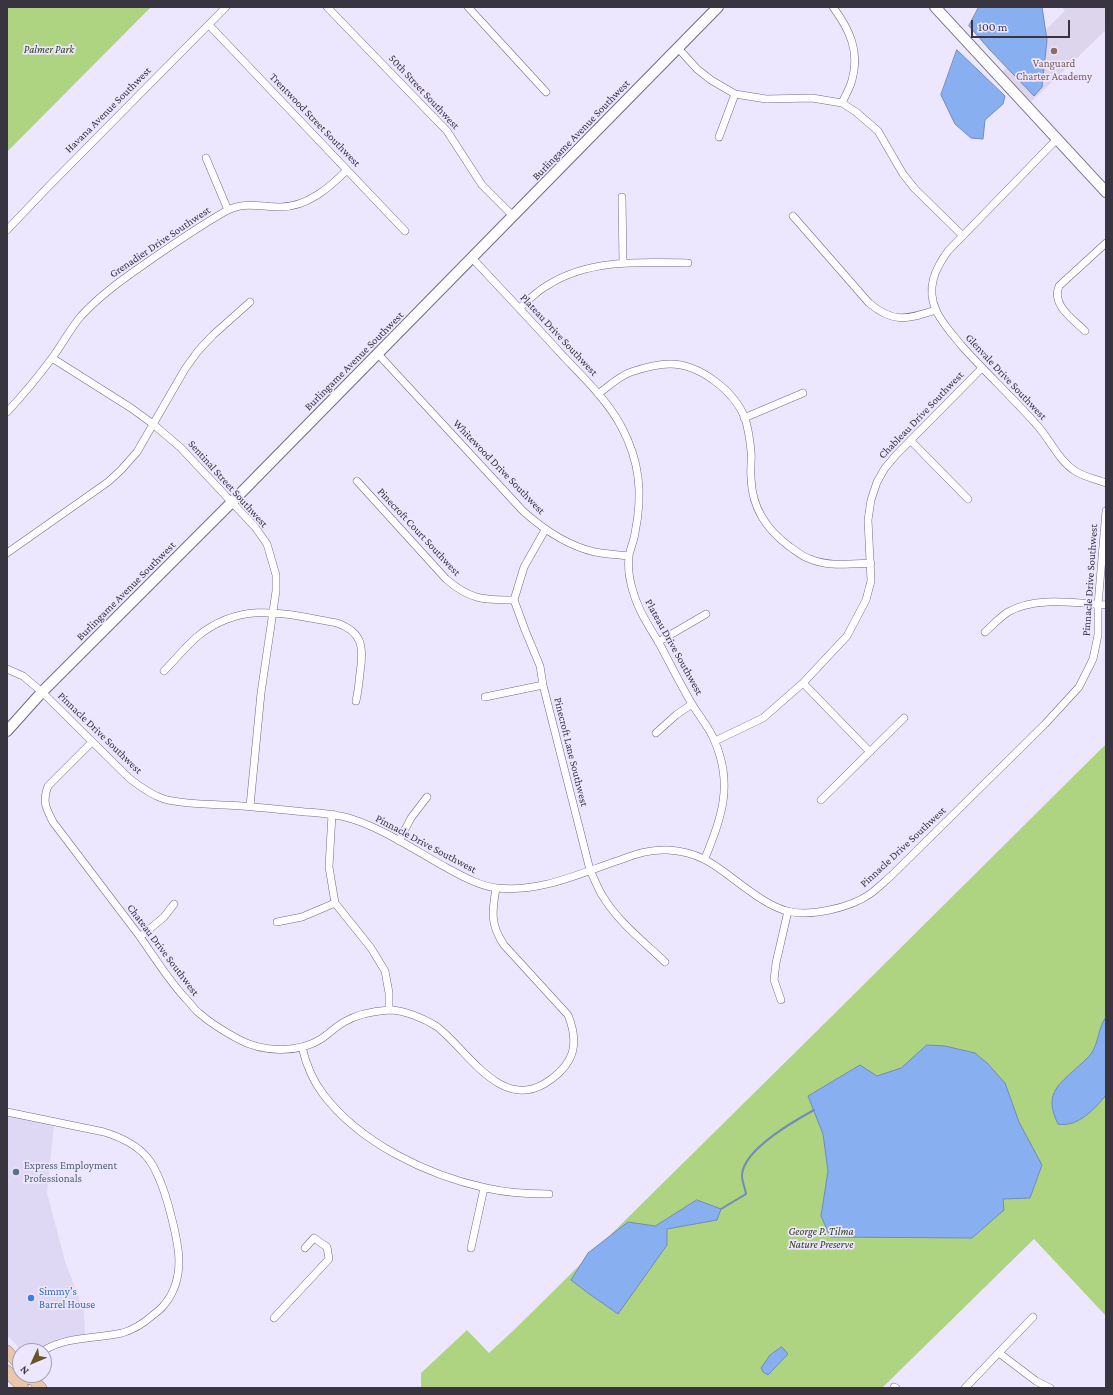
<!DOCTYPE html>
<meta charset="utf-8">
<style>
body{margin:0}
#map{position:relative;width:1113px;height:1395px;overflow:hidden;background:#ece6ff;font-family:"Crimson Pro",serif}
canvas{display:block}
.frame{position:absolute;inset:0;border:8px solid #383541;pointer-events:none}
.north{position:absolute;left:12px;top:1343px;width:40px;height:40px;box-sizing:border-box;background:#ece6ff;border:1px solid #a49fb3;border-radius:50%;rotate:226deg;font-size:11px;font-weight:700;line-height:16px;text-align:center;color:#383541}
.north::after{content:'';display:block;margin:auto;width:14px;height:18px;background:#695524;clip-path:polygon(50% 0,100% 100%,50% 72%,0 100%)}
.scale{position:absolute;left:971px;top:20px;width:99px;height:18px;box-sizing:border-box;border:2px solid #383541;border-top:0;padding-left:5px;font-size:12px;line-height:14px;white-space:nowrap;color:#383541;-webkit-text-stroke:3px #ece6ff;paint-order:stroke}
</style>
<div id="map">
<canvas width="1113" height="1395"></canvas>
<div class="frame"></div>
<div class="north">N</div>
<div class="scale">100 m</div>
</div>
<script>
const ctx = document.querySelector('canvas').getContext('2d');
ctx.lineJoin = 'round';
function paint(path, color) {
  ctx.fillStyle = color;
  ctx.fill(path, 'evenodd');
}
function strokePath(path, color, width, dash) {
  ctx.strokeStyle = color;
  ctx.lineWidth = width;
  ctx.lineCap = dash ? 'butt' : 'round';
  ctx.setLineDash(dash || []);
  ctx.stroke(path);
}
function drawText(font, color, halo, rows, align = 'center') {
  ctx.font = font + ' "Crimson Pro",serif';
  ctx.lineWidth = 3.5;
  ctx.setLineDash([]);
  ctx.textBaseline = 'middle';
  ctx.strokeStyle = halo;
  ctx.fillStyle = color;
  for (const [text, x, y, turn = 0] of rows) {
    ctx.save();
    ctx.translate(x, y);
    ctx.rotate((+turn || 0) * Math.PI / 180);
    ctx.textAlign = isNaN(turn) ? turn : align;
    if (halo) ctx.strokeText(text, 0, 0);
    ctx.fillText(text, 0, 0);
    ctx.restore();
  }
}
paint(new Path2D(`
 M7,1115L54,1125L47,1193L65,1261L84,1312L85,1334L60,1338L37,1351H22L7,1335Z`), '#ded8f5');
paint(new Path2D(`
 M1062,7H1106V30L1031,102L1002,72L1065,11Z`), '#ddd5eb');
paint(new Path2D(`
 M7,7H151L7,152Z
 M1106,744V1316L1034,1239L882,1388H421V1373L467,1330L489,1353L516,1328L828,1020Z`), '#afd481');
const water = new Path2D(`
 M979,7H1042L1047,40L1042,87L1034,96L990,50L969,26Z
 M957,50L1005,96L1003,104L985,120L983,139L971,138L955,124L941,95Z
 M1106,1017V1095C1095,1109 1077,1128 1058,1124C1042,1092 1061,1083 1082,1063C1085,1060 1089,1057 1091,1054C1099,1042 1098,1028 1106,1017Z
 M927,1045L945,1046L975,1053L987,1063L1005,1083L1019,1122L1042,1165L1030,1198L1003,1199L1004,1210L972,1238L830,1237L821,1216L828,1171L823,1134L808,1096L860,1065L877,1076L901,1068Z
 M697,1200L721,1209L717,1220L667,1229V1245L618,1314L588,1293L571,1280L588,1253L628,1222L655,1226Z
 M782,1347L788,1354L768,1375L763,1372L761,1368L770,1355Z`);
paint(water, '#88b0f0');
strokePath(water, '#708bbc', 1);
strokePath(new Path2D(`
 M721,1209L746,1194C745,1188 742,1181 742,1176C742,1151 794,1121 814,1110`), '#708bbc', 2);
const street = new Path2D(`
 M327,7L447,131L482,185L513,216
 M468,7L546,92
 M833,7C850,30 860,52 852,80C850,88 845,96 842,103
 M209,25L405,231
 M678,48L697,69L711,80L735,94L766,99L812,98L842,103L856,112L878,131L903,174L915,189L962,235
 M719,137L735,94
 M1057,139L948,251C935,269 926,288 936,310C941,322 953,335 961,345C985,372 1012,397 1036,424C1050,439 1058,460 1075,471C1084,477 1096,479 1106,483
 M206,158L228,210
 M622,197L623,263
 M793,216L869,303C894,324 907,319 936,310
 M7,230L47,188L226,7
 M472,258C503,291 534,324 564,357C584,378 607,400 621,426C640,461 643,494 635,533C634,541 630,549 629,556C628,565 629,576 631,584C636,607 647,623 659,643C670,663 680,684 692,704C699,716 710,728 715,742C733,784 722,818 705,858
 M520,308C528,300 537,291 548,285C589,259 641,262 688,263
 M1085,331C1073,319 1051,305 1059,286L1106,243
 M378,354L523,511C543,529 568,546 595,552C606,554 618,555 629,556
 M52,358L131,408L153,424L181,448L255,527L267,544L276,575V591L261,693L250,806
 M598,394C608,387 619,376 631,372C643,368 657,364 670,364C700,364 734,391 745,418C748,428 750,441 751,451C752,460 750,469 751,478C752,508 766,529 790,547C796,551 803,557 810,559C829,567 851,564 871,563
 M7,412C23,395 38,377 52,358C62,345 70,329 81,316C104,291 132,273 159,254C181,239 203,224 226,211C243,201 261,207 280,207C307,207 329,188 347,170
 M744,418L803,393
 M911,441L968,499
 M357,481L446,579C470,600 484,600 514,600
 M545,530L524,567L514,600L525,630L540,666L543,685L590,870C594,878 597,887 602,895C618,922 643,941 665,962
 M7,553L108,482L121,470L137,452L185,369L198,351L213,335L250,302
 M985,632C993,625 1000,617 1008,612C1035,596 1076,603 1106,605
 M658,642L706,614
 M7,669L23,676L42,692L129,778C139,786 151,795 164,799C181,804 207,804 225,805C249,806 272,809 295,811C314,813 334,813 352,819C386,830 416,851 447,868C462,876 479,886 497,888C540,893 580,873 620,860C636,854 650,849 668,850C704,852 719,869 747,889C759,898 772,907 787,911C810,917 850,908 870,894C877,889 884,882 891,876L1045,724L1079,687L1093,659L1098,635V605L1106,511
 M164,671C175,660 186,646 198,636C243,600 285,614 337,623C363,632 364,648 360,673C359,683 358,692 356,701
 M803,683L870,752
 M485,697L543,685
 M656,733L676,715L692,704
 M715,741L763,718L803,683L847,636L866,600L871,581L868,520L871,500L877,482L885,468L896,455L981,369
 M92,742L48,786C42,802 46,808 53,822C82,860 110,897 138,934C154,956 168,980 187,1000C191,1004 195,1010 199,1013C208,1021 227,1033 238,1039C262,1052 297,1054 321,1039C329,1034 335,1027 344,1022C356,1015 374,1011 389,1010C404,1010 423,1018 436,1026C466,1048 499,1110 544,1084C554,1078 563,1071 569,1060C577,1046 574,1030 568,1015L504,945C490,924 492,912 496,888
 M821,800L904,718
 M332,814L329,867L335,903L371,948L385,971L389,993V1010
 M399,841L411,818L427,797
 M277,922L302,917L335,903
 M140,937L164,917L174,904
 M781,1000L774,980L776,963L788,911
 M302,1047C306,1064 313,1081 323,1094C360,1143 427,1175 486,1188C507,1193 528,1194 549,1194
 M7,1112L104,1132C146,1145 156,1163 168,1204C177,1238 189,1275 164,1305C161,1309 157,1312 153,1315C144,1323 133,1330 122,1333C94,1339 67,1336 43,1351
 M471,1248L484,1188
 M274,1318L329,1259L327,1247L314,1238L305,1248
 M999,1353L1036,1381L1050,1388
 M894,1387L896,1388
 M965,1388L1033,1317`);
const secondary = new Path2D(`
 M935,7L1106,192
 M7,731L42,692L232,502L718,7`);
const primary = new Path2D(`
 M7,1351L20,1365
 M7,1371L23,1388
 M29,1375L41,1388
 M13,1378L33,1379`);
strokePath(street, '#726b86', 8);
strokePath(secondary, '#726b86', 12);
strokePath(primary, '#a27c61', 12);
strokePath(street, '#fff', 7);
strokePath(secondary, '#fff', 10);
strokePath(primary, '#e9c7aa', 11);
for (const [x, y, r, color] of [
 [1054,51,4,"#8d6e63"],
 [16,1172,4,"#5c6f8a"],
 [31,1298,4,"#3f7fe0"]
]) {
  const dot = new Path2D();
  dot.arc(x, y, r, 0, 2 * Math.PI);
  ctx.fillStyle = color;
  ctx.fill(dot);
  strokePath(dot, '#ece6ff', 1.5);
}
drawText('italic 11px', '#2f3f19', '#ece6ff', [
 ["Palmer Park",49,50],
 ["George P. Tilma",821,1232],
 ["Nature Preserve",821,1245]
]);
drawText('11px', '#785e54', '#ece6ff', [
 ["Vanguard",1054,64],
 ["Charter Academy",1054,77]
]);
drawText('11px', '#383541', '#ece6ff', [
 ["50th Street Southwest",424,92,47],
 ["Havana Avenue Southwest",108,110,-45],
 ["Trentwood Street Southwest",315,120,46],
 ["Burlingame Avenue Southwest",581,130,-46],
 ["Grenadier Drive Southwest",160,242,-34],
 ["Plateau Drive Southwest",559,335,47],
 ["Burlingame Avenue Southwest",354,361,-45],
 ["Glenvale Drive Southwest",1006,377,47],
 ["Chableau Drive Southwest",921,415,-46],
 ["Whitewood Drive Southwest",499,467,46],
 ["Sentinal Street Southwest",228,484,48],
 ["Pinecroft Court Southwest",419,532,47],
 ["Pinnacle Drive Southwest",1090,580,-86],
 ["Burlingame Avenue Southwest",126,591,-45],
 ["Plateau Drive Southwest",674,647,61],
 ["Pinnacle Drive Southwest",100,733,44],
 ["Pinecroft Lane Southwest",571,752,76],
 ["Pinnacle Drive Southwest",426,844,28],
 ["Pinnacle Drive Southwest",903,847,-43],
 ["Chateau Drive Southwest",163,950,53]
]);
drawText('11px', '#4e5e75', '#ece6ff', [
 ["Express Employment",24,1166],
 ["Professionals",24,1179]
], 'left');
drawText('11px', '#366cbe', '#ece6ff', [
 ["Simmy’s",39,1292],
 ["Barrel House",39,1305]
], 'left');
</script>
